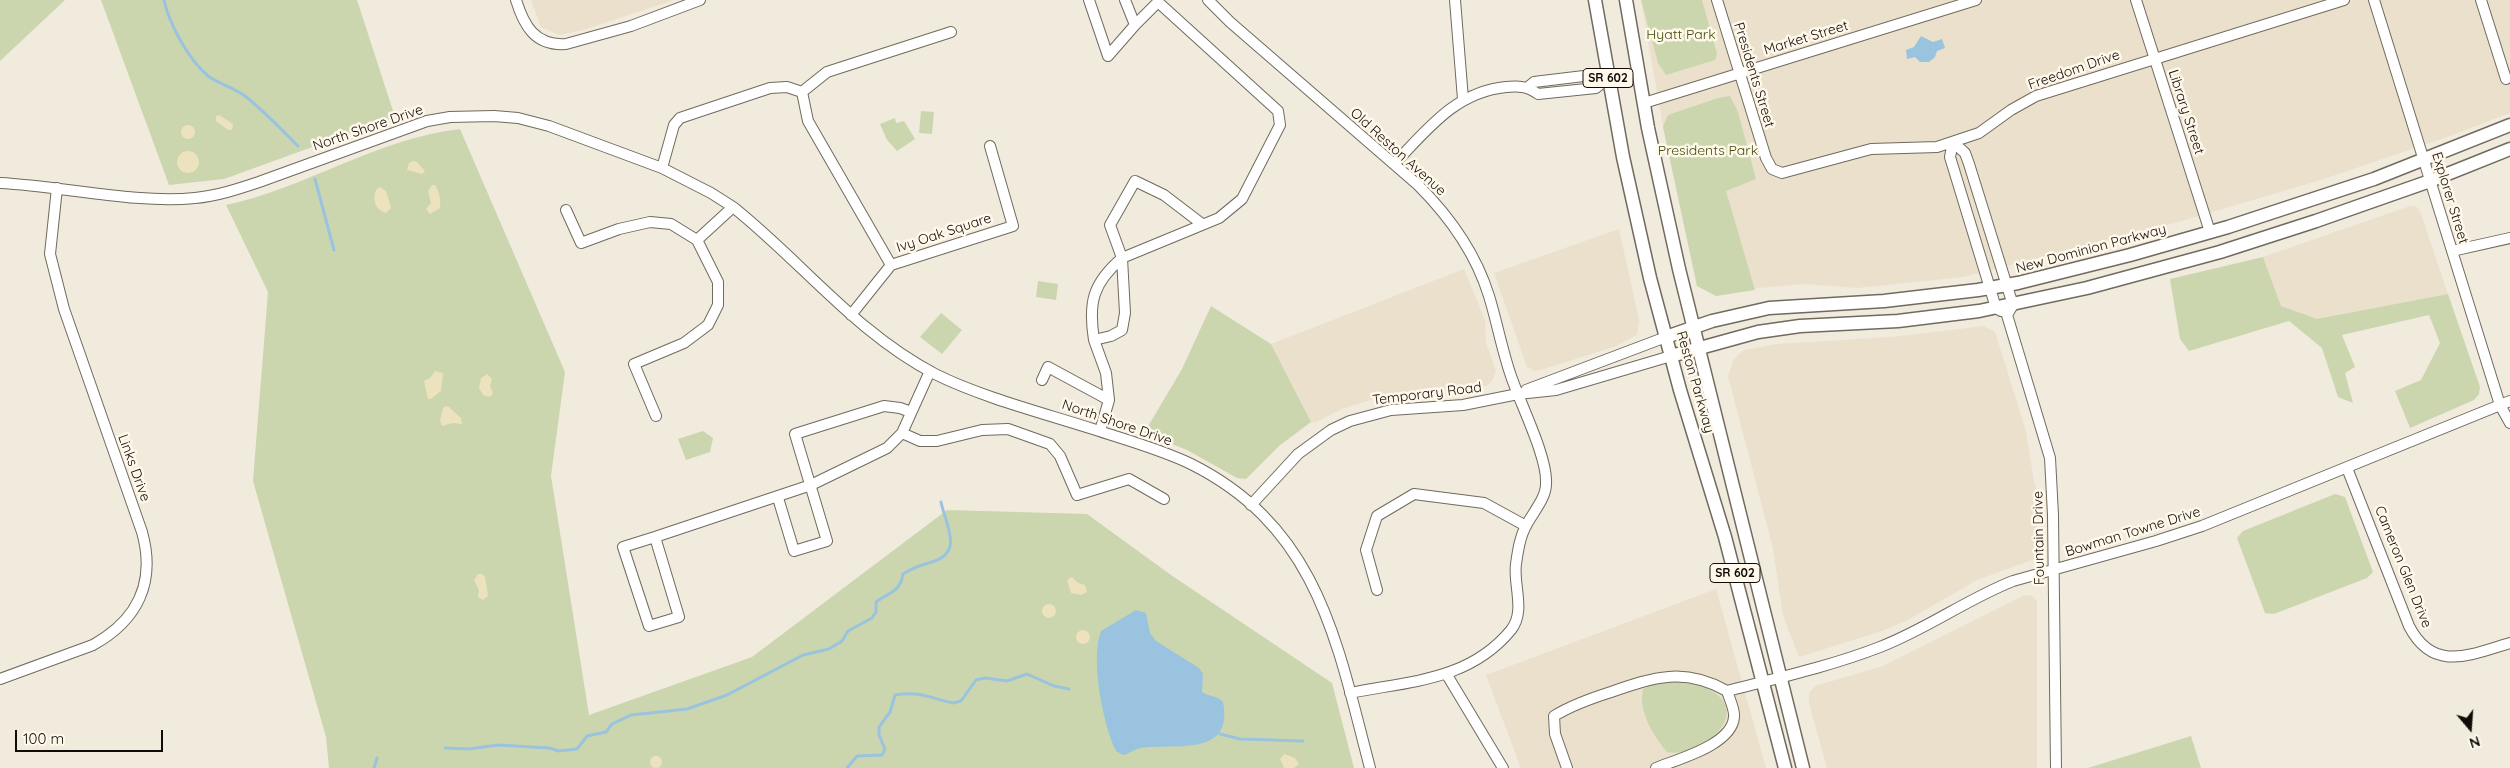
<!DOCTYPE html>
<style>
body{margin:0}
#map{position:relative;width:2510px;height:768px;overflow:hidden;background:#f1ebde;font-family:Quicksand,sans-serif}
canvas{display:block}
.north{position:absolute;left:2445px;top:703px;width:50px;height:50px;-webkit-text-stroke:4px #fff8eb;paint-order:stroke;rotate:162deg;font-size:14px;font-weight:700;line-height:20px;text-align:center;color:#0f0c08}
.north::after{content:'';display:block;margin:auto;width:18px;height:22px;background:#0f0c08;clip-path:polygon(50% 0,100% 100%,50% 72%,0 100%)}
.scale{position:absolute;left:15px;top:730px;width:148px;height:22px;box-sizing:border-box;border:2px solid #0f0c08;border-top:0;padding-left:6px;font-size:15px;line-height:18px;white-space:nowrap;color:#0f0c08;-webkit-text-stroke:4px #fff8eb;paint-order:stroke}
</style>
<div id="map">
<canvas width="2510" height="768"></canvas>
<div class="north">N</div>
<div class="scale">100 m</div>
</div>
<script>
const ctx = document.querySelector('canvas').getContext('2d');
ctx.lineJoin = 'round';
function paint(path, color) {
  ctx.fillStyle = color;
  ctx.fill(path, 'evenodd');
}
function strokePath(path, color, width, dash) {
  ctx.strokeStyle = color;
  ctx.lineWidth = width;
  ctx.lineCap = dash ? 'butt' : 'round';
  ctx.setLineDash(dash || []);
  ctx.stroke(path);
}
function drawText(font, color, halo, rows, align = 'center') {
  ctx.font = font + ' Quicksand,sans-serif';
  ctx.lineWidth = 5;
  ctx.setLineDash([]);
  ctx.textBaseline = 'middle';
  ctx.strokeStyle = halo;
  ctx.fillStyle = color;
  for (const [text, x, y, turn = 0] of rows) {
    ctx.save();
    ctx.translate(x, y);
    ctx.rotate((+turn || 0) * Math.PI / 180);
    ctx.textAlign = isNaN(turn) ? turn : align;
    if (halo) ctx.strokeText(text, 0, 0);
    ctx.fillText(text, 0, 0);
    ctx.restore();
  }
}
paint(new Path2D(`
 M531,0H674L583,30L559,35L541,27Z
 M1641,0H2510V113L2447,137L2324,179L2175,223L1963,277L1857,288L1806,284L1759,288L1716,296L1697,286L1663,127Z
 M2410,206H2416L2420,211L2448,294L2317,320L2281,306L2263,257Z
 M1619,229L1639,320L1637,335L1616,346L1541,370L1534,371L1527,367L1494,273Z
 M1464,269L1485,320L1486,343L1496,371L1492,381L1486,386L1470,389L1376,398L1342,409L1314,423L1311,422L1271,344Z
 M1984,326L1995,332L2026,431L2034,482L2036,486L2038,550L2035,559L1977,580L1906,621L1882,631L1799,657L1783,616L1773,548L1728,376L1734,359L1744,350L1777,344L1892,337Z
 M1716,589L1766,768H1521L1486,675Z
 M2025,595L2033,596L2037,601V768H1827L1809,703V693L1815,686L1883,666Z`), '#eae0cc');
paint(new Path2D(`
 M0,0H65L0,61Z
 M101,0H357L395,117L224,179L169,185Z
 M1641,0H1702L1717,54L1715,60L1666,75L1658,63Z
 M1730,96L1738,112L1756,179L1726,191L1755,290L1716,296L1697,286L1663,127L1668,115L1718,98Z
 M921,111L934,112L932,134L919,133Z
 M895,118L896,123L904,121L915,139L897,151L887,140L880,124Z
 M460,129L565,372L551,476L589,715L752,657L947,510L1087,514L1171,575L1332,683L1354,768H329L326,737L253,481L268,292L226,205C306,188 378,138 460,129Z
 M2263,257L2281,306L2317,319L2448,294L2480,387L2479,394L2474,400L2410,428L2395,391L2421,380L2440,343L2429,315L2342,335L2355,367L2345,373L2353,403L2338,397L2322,348L2289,321L2189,351L2180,339L2170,279Z
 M1038,281L1058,284L1056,300L1036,297Z
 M1211,306L1271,344L1311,422L1279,446L1246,479L1237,478L1187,450L1144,433L1182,369Z
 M941,313L962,330L942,354L920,337Z
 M703,431L713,438L710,452L686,460L678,439Z
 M2335,494L2345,497L2373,572L2367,578L2274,614L2265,613L2237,538L2243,531Z
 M1676,682C1687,684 1701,684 1710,690C1756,715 1696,759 1667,752C1653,735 1638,711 1643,689L1655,683Z
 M2191,736L2201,768H2088Z`), '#cbd6ae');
paint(new Path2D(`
 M219,115L233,124L232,130H228L216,121V116Z
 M181 132a7 7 0 1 1 14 0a7 7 0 1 1-14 0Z
 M177 162a11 11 0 1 1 22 0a11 11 0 1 1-22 0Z
 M413,161L417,162L425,171L422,174L407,170L409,163Z
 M432,185H435C439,190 441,201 440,208L430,214L426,209L431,203L428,191Z
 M380,187L386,191L391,208L386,213C375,210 372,199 376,190Z
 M435,371L443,373L441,391L431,399H428L424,381L430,378Z
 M487,374L492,379L490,386L493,393L490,397L483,395L479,388L481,378Z
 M446,406L449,407L461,418L462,424L453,423L442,426L440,421L443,408Z
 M478,574H482L485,577L488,596L483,600L478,597L479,590L474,580Z
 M1072,577L1078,583L1085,585L1087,592L1081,595L1071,593L1067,580Z
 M1042 611a7 7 0 1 1 14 0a7 7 0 1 1-14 0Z
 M1076 637a7 7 0 1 1 14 0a7 7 0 1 1-14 0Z
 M1284,754L1295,758L1299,764L1294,768H1284L1280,759Z
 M650 762a6 6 0 1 1 12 0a6 6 0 1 1-12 0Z`), '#ece2bd');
paint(new Path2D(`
 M1921,36L1933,42L1942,39L1945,48L1937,51L1935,57L1929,62H1920L1915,57L1907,59L1906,50L1914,47Z
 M1136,610L1146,613L1150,633L1156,641L1199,668L1203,674L1202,692C1209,697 1217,695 1223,702C1234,758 1175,743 1141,748C1134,749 1129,754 1123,755L1116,751C1103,725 1090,659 1101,631Z`), '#9ac3df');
strokePath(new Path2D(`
 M164,0C169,24 189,60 208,76C219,84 233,87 245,96C264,111 281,129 298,146
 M315,179L334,250
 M1220,734L1240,739L1303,741
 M445,748L469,749L498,745L549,748L559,751L577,749L587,736L606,732L612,724L631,715L687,709L727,695L803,655L829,649L842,641L848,631L872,618L876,612V602C889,592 900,593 903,574C912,568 921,565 932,562C964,552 946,526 941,502
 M374,768L377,758
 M847,768L857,756L882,755L885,749L879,735V727L890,712L895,695C922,691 929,698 953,703L961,701L976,680L985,678L1007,681L1027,674L1054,686L1069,689`), '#9ac3df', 3);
const minor = new Path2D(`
 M516,0C524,26 535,46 566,44L631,26L700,0
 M1089,0L1108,56
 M1208,0L1230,22L1418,185C1449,216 1476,254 1489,296C1497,322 1502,350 1511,376C1520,403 1548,458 1546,484C1546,498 1534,511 1527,524C1520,536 1518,550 1516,564C1513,585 1526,611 1511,630C1469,681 1409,681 1350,693
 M1455,0L1463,99
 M1717,0L1766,158L1772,169L1782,173L1871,149L1937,147L1979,133L2011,110L2036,96L2344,0
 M2136,0L2210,232
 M2374,0L2500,405L2510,423
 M2481,0L2506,79
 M1108,56L1135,25L1125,0
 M1528,87L1534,82L1592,75L1608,78
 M802,92L808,121L891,265
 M1644,103L1976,0
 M1953,142L1965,153L1969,164L2007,286L2013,305L2007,315L2050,458L2053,515L2056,768
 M1953,142L1950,157L1996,308L2001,311
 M1394,164C1427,130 1455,92 1506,87C1519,86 1527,86 1538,94L1596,88L1608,78
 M662,168L674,125L680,118L770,88L787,87L802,92L827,72L951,32
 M0,183C62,186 135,204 195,198C217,196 238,189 259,182L427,121L450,117L494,116L518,118L549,126L662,168L711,193L733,207C802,262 856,333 935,374C981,397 1043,413 1093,429C1126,440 1160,449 1191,464C1319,528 1337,643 1370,768
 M566,210L581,243L619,229L650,222L671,224L697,240L718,282V305L708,325L684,343L634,364L656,416
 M697,240L733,207
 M2452,251L2510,238
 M851,315L891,265L1013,226L990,146
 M1094,340C1088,302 1093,283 1122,258L1110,225L1135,181L1164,195L1202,224
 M1042,380L1048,367L1109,400
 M1526,390L1666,337
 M1100,431L1109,400L1106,373L1094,340L1111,336L1122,330L1125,313L1122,258L1219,218L1242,199L1280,125L1278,111L1158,2L1135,25
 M902,433L920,441H937L982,430L1008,429L1050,444L1060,456L1077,495L1129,479L1164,499
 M2347,468L2409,626C2433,673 2470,655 2510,643
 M778,498L794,551L827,541L795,434L884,406L900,408L911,412
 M1251,505L1298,454L1331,430L1350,421L1391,410L1463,405L1518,394L1556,390L1671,356
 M655,537L811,485L887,448L902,433L930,371
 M655,537L679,617L649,626L623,547Z
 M1377,590L1366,550L1377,516L1414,494L1484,503L1526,526
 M1447,675L1503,768
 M0,679L93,645C138,620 156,582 142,532L64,309L50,254L57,188
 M1567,768L1555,734L1554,716C1572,705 1592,698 1611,692C1654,677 1684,667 1727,691C1778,678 1831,666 1880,647C1927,629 1967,599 2013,581L2156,541L2202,526L2510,401
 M1656,768C1678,759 1732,745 1734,717C1735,709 1729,698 1727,691`);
const major = new Path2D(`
 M1595,0L1623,157L1650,278L1680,390L1725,537L1785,768
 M1626,0L1648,128L1679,269L1803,768
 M1666,337L1712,321L1769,308L1884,301L1978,290L2018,283L2130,255L2228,227L2374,179L2510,125
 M1671,356L1758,332L1800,326L1898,321L1979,311L2087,288L2220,252L2316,221L2430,181L2510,149`);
strokePath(minor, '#706a5f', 12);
strokePath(major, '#706a5f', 15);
strokePath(minor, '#fff', 10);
strokePath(major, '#fff', 12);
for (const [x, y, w] of [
 [1608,78,50],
 [1735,573,50]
]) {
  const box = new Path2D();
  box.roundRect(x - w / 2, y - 9.5, w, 19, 4);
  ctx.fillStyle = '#fff8eb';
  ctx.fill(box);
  strokePath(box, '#0f0c08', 1);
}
drawText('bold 12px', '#0f0c08', null, [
 ["SR 602",1608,78],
 ["SR 602",1735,573]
]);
drawText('14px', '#434f0b', '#fff8eb', [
 ["Hyatt Park",1681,35],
 ["Presidents Park",1708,151]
]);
drawText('14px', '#0f0c08', '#fff8eb', [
 ["Market Street",1806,38,-17],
 ["Freedom Drive",2074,70,-19],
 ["Presidents Street",1754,75,73],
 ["Library Street",2186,112,72],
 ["North Shore Drive",368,128,-19],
 ["Old Reston Avenue",1398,152,42],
 ["Explorer Street",2450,198,73],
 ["Ivy Oak Square",944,233,-18],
 ["New Dominion Parkway",2091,249,-15],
 ["Reston Parkway",1695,382,74],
 ["Temporary Road",1427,394,-7],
 ["North Shore Drive",1117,423,19],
 ["Links Drive",134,468,70],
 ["Bowman Towne Drive",2133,532,-17],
 ["Fountain Drive",2039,538,-91],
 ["Cameron Glen Drive",2403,567,68]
]);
</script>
